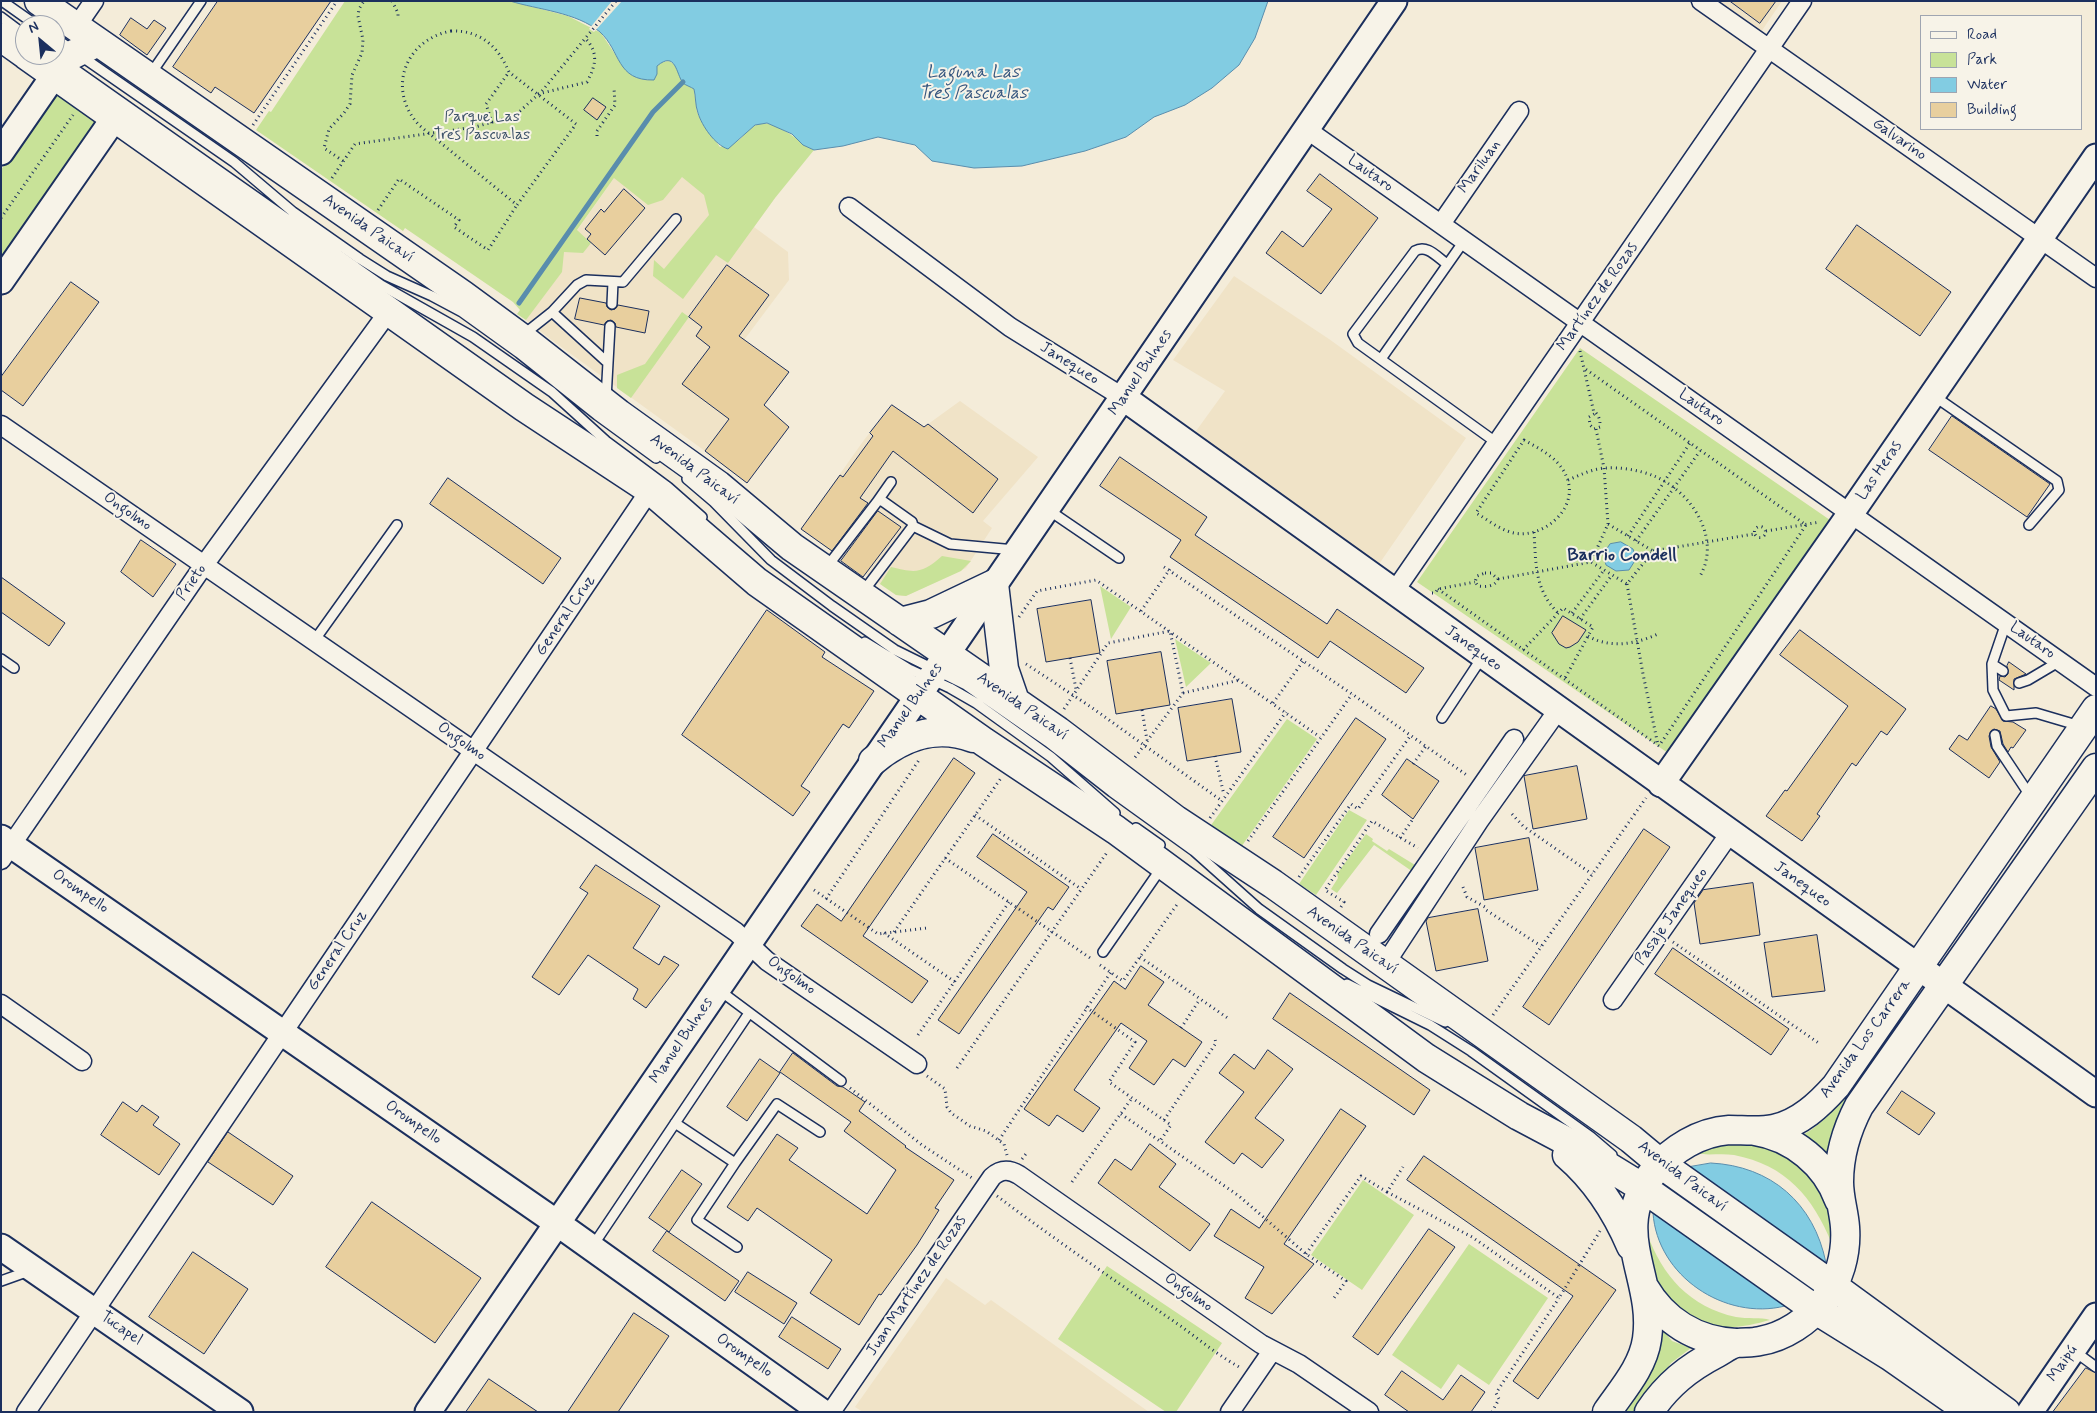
<!DOCTYPE html>
<meta charset="utf-8">
<style>
body{margin:0}
#map{position:relative;width:2097px;height:1413px;overflow:hidden;background:#f4ecd9;font-family:Mynerve,sans-serif}
canvas{display:block}
.frame{position:absolute;inset:0;border:2px solid #1b2f5e;pointer-events:none}
.legend{position:absolute;left:1920px;top:15px;width:162px;height:115px;box-sizing:border-box;background:#f7f3e8;border:1px solid #9fa5b1;margin:0;padding:6px 9px;list-style:none;font-size:15px;color:#1b2f5e}
.legend li{display:flex;align-items:center;gap:10px;height:25px}
.legend b{width:25px;border:1px solid #9fa5b1}
.north{position:absolute;left:15px;top:15px;width:50px;height:50px;box-sizing:border-box;background:#f7f3e8;border:1px solid #9fa5b1;border-radius:50%;rotate:332deg;font-size:14px;font-weight:700;line-height:20px;text-align:center;color:#1b2f5e}
.north::after{content:'';display:block;margin:auto;width:18px;height:22px;background:#1b2f5e;clip-path:polygon(50% 0,100% 100%,50% 72%,0 100%)}
</style>
<div id="map">
<canvas width="2097" height="1413"></canvas>
<div class="frame"></div>
<ul class="legend">
<li><b style="height:6px;background:#f7f3e8"></b>Road</li>
<li><b style="height:14px;background:#c8e298"></b>Park</li>
<li><b style="height:14px;background:#82cce2"></b>Water</li>
<li><b style="height:14px;background:#e8cf9e"></b>Building</li>
</ul>
<div class="north">N</div>
</div>
<script>
const ctx = document.querySelector('canvas').getContext('2d');
ctx.lineJoin = 'round';
function paint(path, color) {
  ctx.fillStyle = color;
  ctx.fill(path, 'evenodd');
}
function strokePath(path, color, width, dash) {
  ctx.strokeStyle = color;
  ctx.lineWidth = width;
  ctx.lineCap = dash ? 'butt' : 'round';
  ctx.setLineDash(dash || []);
  ctx.stroke(path);
}
function drawText(font, color, halo, rows, align = 'center') {
  ctx.font = font + ' Mynerve,sans-serif';
  ctx.lineWidth = 4;
  ctx.setLineDash([]);
  ctx.textBaseline = 'middle';
  ctx.strokeStyle = halo;
  ctx.fillStyle = color;
  for (const [text, x, y, turn = 0] of rows) {
    ctx.save();
    ctx.translate(x, y);
    ctx.rotate((+turn || 0) * Math.PI / 180);
    ctx.textAlign = isNaN(turn) ? turn : align;
    if (halo) ctx.strokeText(text, 0, 0);
    ctx.fillText(text, 0, 0);
    ctx.restore();
  }
}
paint(new Path2D(`
 M1719,1H1782L1761,32Z
 M660,113L775,198L754,227L788,252L789,280L744,340L772,360L705,451L553,341L518,314Z
 M1234,276L1329,339L1466,438L1377,567L1191,438L1225,391L1173,360Z
 M960,401L1038,457L983,521L992,528L966,568L906,596H902L896,595L801,529L864,440L892,405L924,427Z
 M946,1278L985,1305L991,1300L1149,1412H863L855,1407Z`), '#f0e3c7');
paint(new Path2D(`
 M345,1H510L568,16L601,33L625,69L657,66L662,62L669,61L677,66L683,82L694,89L697,112L703,123L720,147C725,145 732,145 736,142C742,139 747,130 754,126C773,115 798,142 814,150L775,198L728,263L716,255L683,299L653,276L654,260L664,269L709,215L704,195L682,177L663,200L648,205L614,178L577,230L591,243L583,253L564,252L562,272L526,320L517,314L520,310L513,302L405,228L403,231L256,130L269,111L271,112Z
 M58,87L103,116L1,262V170Z
 M682,312L689,317L631,398L617,388V375L645,364Z
 M1580,348L1830,520L1668,753L1417,582Z
 M942,556L971,561L961,571L906,596L896,595L880,584L891,567C915,573 922,574 942,556Z
 M1100,586L1131,607L1111,639Z
 M1175,639L1211,663L1186,687Z
 M1287,719L1317,739L1239,850L1209,828Z
 M1349,810L1367,820L1316,895L1299,884Z
 M1366,834L1373,839L1372,841L1387,851L1389,849L1415,865L1426,848L1431,851L1416,874L1374,845L1337,893L1331,889L1338,878L1337,874Z
 M1915,1000L1905,1021L1841,1116L1831,1134L1826,1157L1796,1139L1811,1130L1826,1118L1904,1010Z
 M1737,1141C1747,1143 1759,1143 1768,1146C1808,1160 1835,1203 1832,1244C1813,1197 1786,1165 1734,1155C1721,1153 1705,1156 1696,1153L1714,1145Z
 M1363,1180L1414,1215L1362,1290L1311,1255Z
 M1647,1233C1662,1276 1690,1307 1736,1317C1747,1319 1761,1317 1770,1320C1755,1324 1740,1328 1724,1327C1694,1327 1665,1303 1653,1275C1648,1264 1648,1246 1647,1233Z
 M1469,1244L1548,1298L1489,1385L1458,1364L1441,1389L1392,1355Z
 M1107,1266L1222,1343L1176,1412H1166L1058,1339Z
 M1661,1328L1672,1341L1691,1348L1671,1363L1635,1412H1623Z`), '#c8e298');
const water = new Path2D(`
 M510,1H1268L1255,38L1239,65L1212,88L1185,105L1154,117L1126,137L1085,151L1022,166L974,168L932,161L915,145L878,137L843,146L814,150L803,145L792,134L767,123L755,125L728,149C715,145 702,126 698,113C695,105 696,97 694,89C691,87 685,85 683,83C676,74 676,50 657,66V74L654,80C616,81 621,51 600,32C576,12 539,10 510,1Z
 M1621,542L1633,549L1636,559L1629,570L1616,571L1606,565L1603,554L1610,544Z
 M1711,1163C1771,1166 1814,1203 1826,1263L1689,1167Z
 M1653,1213L1785,1306C1725,1321 1657,1276 1653,1213Z`);
paint(water, '#82cce2');
strokePath(water, '#598dad', 1);
paint(new Path2D(`
 M612,1H622L594,32L589,29Z`), '#f4ecd9');
strokePath(new Path2D(`
 M519,303L653,112L683,82`), '#598dad', 5);
const building = new Path2D(`
 M218,1H331L254,113L215,87L211,93L173,67Z
 M1730,1H1776L1760,23Z
 M131,18L147,29L154,20L166,28L147,55L120,35Z
 M593,98L606,107L597,120L584,110Z
 M1320,174L1378,218L1321,294L1266,253L1282,231L1303,247L1332,209L1307,191Z
 M624,189L645,208L605,255L587,239L591,234L585,229L601,209L604,212Z
 M1857,225L1951,292L1920,336L1826,269Z
 M727,265L769,295L739,336L789,372L764,405L789,427L747,483L705,451L729,419L682,384L710,347L696,336L702,327L689,317Z
 M71,282L99,302L23,406L1,390V377Z
 M580,298L606,303L607,307L611,310L615,309L618,305L649,311L645,333L616,327L615,323L611,320L607,321L604,325L575,319Z
 M892,405L924,427L928,424L998,479L973,513L893,451L860,498L868,503L832,551L801,529L840,475L843,477L873,436L870,433Z
 M1952,416L2050,484L2027,517L1929,450Z
 M1120,457L1207,517L1195,535L1327,624L1337,609L1424,668L1406,693L1330,641L1318,658L1170,557L1181,540L1100,486Z
 M448,478L561,558L543,584L430,504Z
 M878,511L901,527L863,577L841,561Z
 M141,540L176,564L153,597L121,572Z
 M1,577L65,623L49,646L1,612Z
 M1091,600L1100,653L1046,662L1037,609Z
 M767,610L825,652L822,657L874,691L849,728L843,724L801,786L810,792L793,816L682,735Z
 M1563,616L1586,630L1578,642L1570,647L1566,648L1559,644L1552,633Z
 M1800,630L1906,709L1887,735L1881,731L1856,766L1852,763L1817,814L1820,816L1802,841L1766,816L1785,790L1787,791L1848,706L1780,655Z
 M1161,652L1170,705L1116,714L1107,661Z
 M2009,662L2026,674L2014,679V690L1999,680L2000,676L2005,677L2008,674L2007,666Z
 M1232,699L1241,752L1187,761L1178,708Z
 M1991,706L1996,709L2003,721L2013,722L2026,730L2013,748L2011,747L2008,752L2003,744L2000,731L1994,729L1991,731L1989,736L1991,747L2000,762L1989,778L1949,749L1959,735L1967,740Z
 M1356,718L1386,739L1304,858L1273,837Z
 M954,758L975,773L863,936L928,981L912,1003L801,926L817,904L841,921Z
 M1407,759L1439,781L1413,819L1382,795Z
 M1577,766L1587,819L1533,829L1524,776Z
 M1644,829L1670,847L1549,1025L1523,1007Z
 M993,834L1069,887L1053,910L1048,907L959,1034L938,1020L1027,892L977,857Z
 M1529,838L1538,890L1484,900L1475,848Z
 M596,865L660,906L633,948L659,965L664,956L679,965L646,1008L633,999L638,989L588,955L559,995L532,977L588,893L580,888Z
 M1753,883L1760,935L1700,944L1694,903L1703,890Z
 M1478,909L1488,961L1436,971L1426,921L1428,918Z
 M1817,935L1825,991L1772,997L1764,943Z
 M1673,948L1789,1029L1771,1055L1655,974Z
 M1141,966L1164,982L1148,1005L1202,1042L1185,1067L1173,1059L1154,1085L1129,1068L1147,1041L1121,1023L1074,1090L1100,1108L1083,1132L1057,1115L1049,1126L1024,1109L1114,981L1125,989Z
 M1290,993L1430,1090L1414,1115L1273,1019Z
 M1268,1050L1293,1069L1255,1118L1284,1140L1262,1168L1242,1153L1234,1164L1205,1142L1244,1092L1219,1073L1234,1054L1254,1069Z
 M793,1053L837,1086L843,1087L865,1102L859,1111L906,1146L905,1147L954,1180L935,1208L939,1210L917,1245L881,1295L879,1294L859,1325L810,1293L832,1260L757,1208L748,1221L727,1207L777,1134L798,1148L789,1160L867,1214L896,1170L844,1131L851,1122L780,1072Z
 M760,1059L780,1073L747,1121L727,1107Z
 M1902,1091L1935,1113L1919,1135L1887,1113Z
 M123,1102L137,1112L142,1105L159,1117L153,1125L180,1144L159,1175L101,1135Z
 M1341,1109L1366,1126L1284,1244L1314,1264L1272,1314L1245,1298L1264,1267L1214,1236L1231,1209L1259,1228Z
 M228,1132L293,1176L273,1205L208,1162Z
 M1150,1144L1176,1164L1159,1187L1210,1224L1190,1251L1098,1183L1115,1159L1131,1170Z
 M1424,1156L1616,1290L1538,1399L1513,1381L1573,1296L1407,1180Z
 M682,1170L702,1184L669,1232L649,1218Z
 M372,1202L481,1278L435,1343L326,1267Z
 M1429,1229L1455,1247L1378,1355L1353,1337Z
 M667,1231L739,1281L725,1301L653,1251Z
 M193,1252L248,1289L204,1354L149,1317Z
 M748,1272L797,1303L784,1324L735,1292Z
 M634,1313L669,1336L618,1412H568Z
 M792,1317L841,1349L828,1369L779,1337Z
 M2086,1368L2096,1373V1412H2053Z
 M1402,1371L1443,1400L1461,1375L1485,1392L1471,1412H1409L1385,1395Z
 M489,1379L538,1412H466Z`);
paint(building, '#e8cf9e');
strokePath(building, '#1b2f5e', 1);
const lane = new Path2D(`
 M2,1L36,25
 M1,17L25,35
 M55,38L234,162L293,212L360,259L387,276L432,296L462,312L519,353L597,415L656,458
 M67,64L381,285L473,337L552,392L606,441L668,487L702,517
 M150,75L201,1
 M1447,264C1437,257 1427,244 1415,251L1353,334L1358,343L1497,443
 M612,304L613,282
 M523,335L552,312
 M1381,359L1464,241
 M608,363L552,312L577,285L586,280L623,282L676,219
 M1934,396L2057,481L2059,490L2029,525
 M606,399L610,326
 M687,479L714,502L771,560L832,606L895,650L966,685L1048,742L1112,792L1194,851L1259,909L1343,969L1368,985L1445,1022
 M877,502L891,482
 M1047,509L1119,558
 M913,526L950,544L1015,550
 M823,565L833,559L877,502L881,500L912,522L913,526L869,584L866,595
 M2006,623L1992,664L1993,690L2006,716L2036,713L2080,726
 M314,641L397,525
 M865,642L909,669L950,688L976,703L1051,757L1115,813
 M1,659L14,668
 M1992,664L2003,671
 M2019,683L2028,680L2060,661
 M1442,718L1483,656
 M1995,735L1997,746L2031,797
 M1136,828L1160,845
 M1103,952L1162,867
 M1347,984L1430,1025L1471,1051L1591,1137L1612,1155
 M719,990L841,1081
 M675,1123L735,1163L777,1104L820,1132
 M735,1163L697,1220L737,1247
 M592,1247L749,1013
 M1,1281L29,1271
 M2074,1351L2096,1367`);
const street = new Path2D(`
 M1701,1L2096,278
 M76,27L94,1
 M1306,129L2096,687
 M849,207L1010,327L1124,398
 M1441,224L1519,111
 M1,425L736,932L767,961L917,1064
 M1394,592L1802,1
 M1,860L204,565L389,311
 M1379,934L1514,739
 M1385,964L1479,821L1558,710
 M1613,1000L1730,833
 M1,1004L82,1061
 M26,1412L650,490
 M831,1412L992,1177C1001,1169 1009,1169 1019,1175L1261,1344L1299,1364L1369,1412
 M1230,1412L1272,1351`);
const secondary = new Path2D(`
 M1,152L55,74
 M1,281L115,117
 M1124,398L2096,1094
 M1661,784L1851,513L2096,157
 M1,838L557,1223L822,1412
 M1,1247L240,1412
 M428,1412L1394,1
 M2030,1412L2096,1316`);
const primary = new Path2D(`
 M39,1L463,295L527,342L619,414L718,485L792,547L1058,731L1176,820L1273,884L1631,1139L1661,1164L1833,1286L2006,1412
 M1,37L25,54
 M26,55L524,407L650,490L757,582L984,742L1116,830L1426,1058L1519,1116L1568,1142L1643,1188L1816,1310L1890,1356L1970,1412
 M55,74L68,57L98,42
 M900,622L931,614L994,584L1004,669L1015,701
 M873,761C903,736 936,724 973,738
 M1755,1131C1793,1137 1826,1164 1839,1200
 M1567,1155C1596,1180 1616,1211 1631,1246
 M1644,1287C1664,1321 1696,1341 1736,1343
 M1607,1412C1622,1390 1643,1367 1647,1339C1656,1277 1607,1232 1654,1171C1672,1149 1700,1132 1729,1130C1743,1130 1760,1132 1774,1129C1800,1123 1819,1105 1836,1086L2096,709
 M1649,1412C1667,1385 1688,1368 1717,1353C1723,1350 1730,1344 1737,1343C1745,1342 1752,1343 1760,1341C1784,1337 1808,1321 1823,1302C1839,1281 1847,1254 1845,1227C1844,1212 1839,1198 1839,1182C1839,1155 1846,1131 1859,1106L2096,768`);
strokePath(lane, '#1b2f5e', 12);
strokePath(street, '#1b2f5e', 21);
strokePath(secondary, '#1b2f5e', 29);
strokePath(primary, '#1b2f5e', 31);
strokePath(new Path2D(`
 M392,1L398,13V19
 M451,31C480,30 498,46 509,72L576,124L517,205L420,126C386,91 404,40 451,31Z
 M538,94L587,82C596,65 599,53 585,38
 M492,123L486,104L509,72
 M253,125L337,1
 M597,136V131L615,105L614,88
 M343,161L324,148L329,129L344,113L350,104L352,75L362,53L363,40L358,16L359,9L364,1
 M332,178L355,144L475,127L507,118L520,111L542,91L616,1
 M378,210L399,179L459,220L454,227L488,250L517,205
 M1,218L73,115
 M1580,351L1594,413
 M1596,413C1600,418 1600,421 1600,427L1594,429L1590,425L1589,417Z
 M1596,429L1604,468L1608,524
 M1524,440C1542,450 1562,460 1568,481C1577,511 1541,539 1514,533C1500,530 1488,520 1476,513Z
 M1568,480C1580,475 1592,469 1605,468C1620,467 1640,470 1654,476C1691,491 1722,538 1700,576
 M1754.5 532a5.5 5.5 0 1 1 11 0a5.5 5.5 0 1 1-11 0Z
 M1766,531L1820,522
 M1534,532C1536,563 1534,589 1558,613
 M1628,536L1690,443
 M1636,541L1700,451
 M1653,551L1754,534
 M1164,567L1352,694L1468,776
 M1485,573H1491L1498,579C1495,587 1485,587 1478,586L1475,582L1477,576Z
 M1498,579L1591,562L1627,584L1653,551L1608,524L1591,562
 M1627,584L1643,674L1658,745
 M1438,589L1659,746L1806,525L1584,368
 M1432,593H1435L1438,589L1475,582
 M1141,611L1170,569
 M1572,613L1604,570
 M1019,617L1037,591L1096,580L1320,737
 M1580,619L1612,575
 M1588,636C1610,649 1636,644 1658,634
 M1523,650L1563,608L1593,627L1564,680
 M1070,658L1076,689
 M1026,664L1091,707L1222,801
 M1183,693L1240,680
 M1273,703L1304,660
 M1064,709L1108,643L1170,631L1183,693L1133,760
 M1142,710L1147,740
 M1215,756L1224,795
 M1413,764L1426,746
 M1512,814L1523,826L1592,874
 M975,815L1081,889
 M1210,818L1286,712
 M1400,838L1413,819
 M1248,841L1352,694
 M945,858L1093,960
 M1299,877L1351,804L1358,809L1411,735
 M1463,887L1467,897L1485,907L1486,910L1541,946
 M814,890L878,934L927,928
 M826,899L919,760
 M1341,907L1344,902L1325,890L1372,821L1418,848
 M894,932L1001,778
 M884,933L955,982
 M1673,942L1820,1044
 M1140,957L1229,1019
 M1100,965L1123,981L1178,903
 M1086,1007L1135,1042L1109,1082L1171,1125L1160,1141
 M1493,1015L1646,798
 M1181,1028L1200,999
 M918,1035L1009,902
 M957,1068L1108,851
 M927,1076L945,1089L947,1107L951,1113L970,1126L986,1131L1004,1144L1007,1155
 M850,1088L922,1145L972,1178
 M1121,1114L1239,1196L1306,1254L1346,1281L1334,1298
 M1164,1120L1216,1043L1215,1039
 M999,1140L1111,972
 M1022,1159L1028,1151
 M1072,1182L1132,1098
 M1387,1192L1472,1237L1559,1298L1600,1231
 M997,1196C1053,1238 1111,1278 1169,1318C1193,1334 1215,1354 1241,1368
 M1306,1254L1361,1176L1387,1192L1403,1167
 M1492,1412L1499,1399L1496,1393L1559,1298`), '#1b2f5e', 3, [1, 4]);
strokePath(lane, '#f7f3e8', 9);
strokePath(street, '#f7f3e8', 18);
strokePath(secondary, '#f7f3e8', 25);
strokePath(primary, '#f7f3e8', 28);
drawText('16px', '#3e536a', '#f7f3e8', [
 ["Parque Las",482,118],
 ["Tres Pascualas",482,136]
]);
drawText('16px', '#1b2f5e', '#f7f3e8', [
 ["Galvarino",1899,140,35],
 ["Mariluan",1480,167,-55],
 ["Lautaro",1370,174,35],
 ["Avenida Paicaví",368,229,35],
 ["Martínez de Rozas",1598,297,-55],
 ["Janequeo",1069,364,32],
 ["Manuel Bulnes",1141,373,-56],
 ["Lautaro",1701,408,35],
 ["Avenida Paicaví",694,470,37],
 ["Las Heras",1880,471,-56],
 ["Ongolmo",127,512,35],
 ["Prieto",192,583,-55],
 ["General Cruz",566,616,-56],
 ["Lautaro",2032,641,35],
 ["Janequeo",1473,649,36],
 ["Manuel Bulnes",911,706,-55],
 ["Avenida Paicaví",1022,707,35],
 ["Ongolmo",461,742,35],
 ["Janequeo",1802,885,36],
 ["Orompello",80,892,35],
 ["Pasaje Janequeo",1672,917,-55],
 ["Avenida Paicaví",1352,941,35],
 ["General Cruz",338,951,-56],
 ["Ongolmo",791,976,35],
 ["Avenida Los Carrera",1866,1039,-54],
 ["Manuel Bulnes",682,1041,-56],
 ["Orompello",413,1123,35],
 ["Avenida Paicaví",1682,1177,37],
 ["Juan Martínez de Rozas",917,1286,-56],
 ["Ongolmo",1188,1293,35],
 ["Tucapel",121,1329,35],
 ["Orompello",744,1356,35],
 ["Maipú",2063,1364,-55]
]);
drawText('italic 18px', '#35567f', '#f7f3e8', [
 ["Laguna Las",973,73],
 ["Tres Pascualas",973,94]
]);
drawText('bold 18px', '#1b2f5e', '#f7f3e8', [
 ["Barrio Condell",1622,556]
]);
</script>
